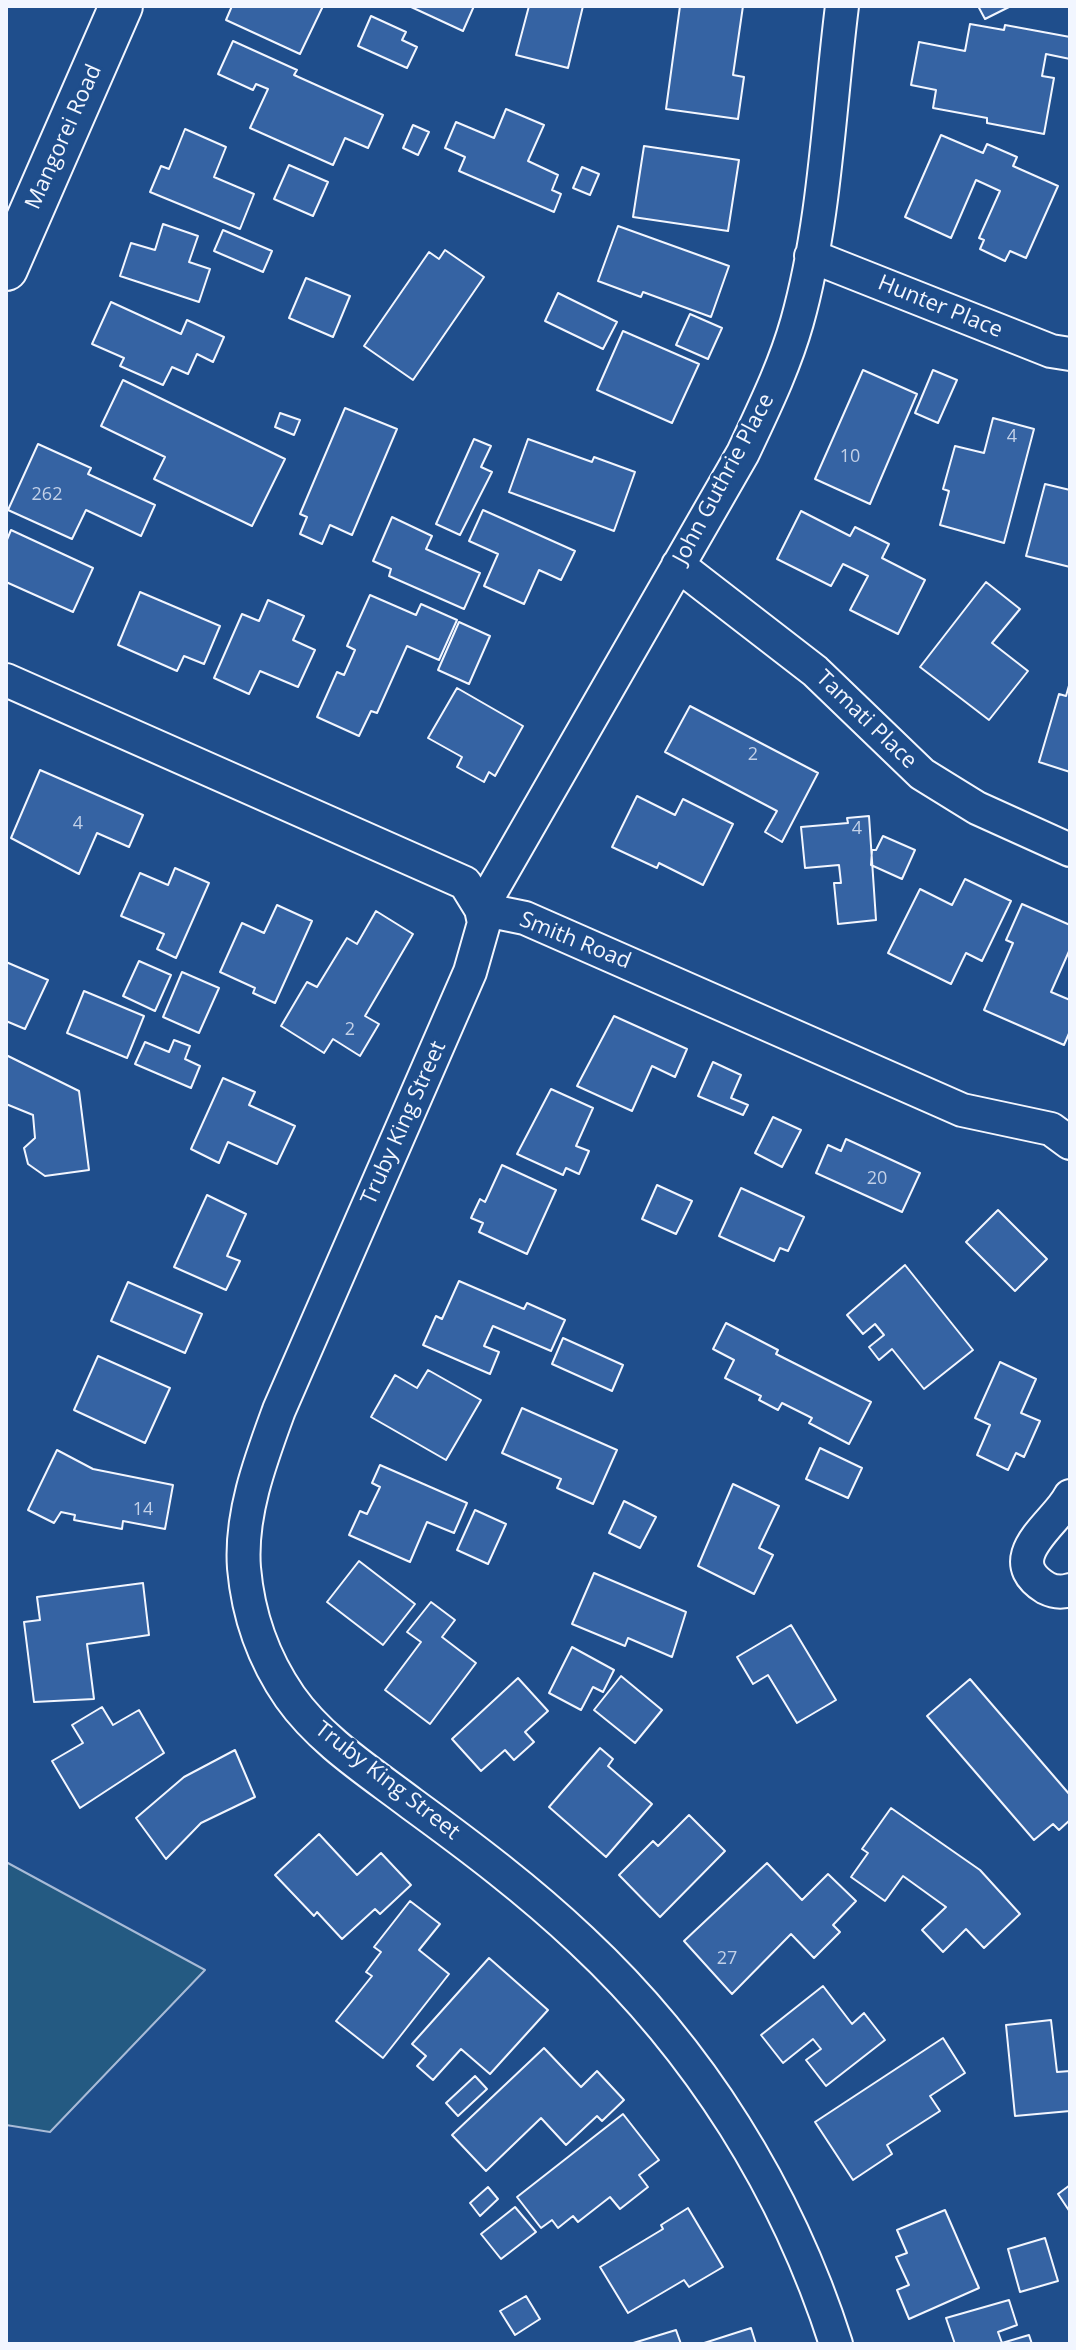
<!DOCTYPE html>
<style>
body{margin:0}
#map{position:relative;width:1076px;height:2350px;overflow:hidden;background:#1f4e8c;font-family:"Open Sans",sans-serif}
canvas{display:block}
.frame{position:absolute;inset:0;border:8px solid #f2f6ff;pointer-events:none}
</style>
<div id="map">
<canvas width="1076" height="2350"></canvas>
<div class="frame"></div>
</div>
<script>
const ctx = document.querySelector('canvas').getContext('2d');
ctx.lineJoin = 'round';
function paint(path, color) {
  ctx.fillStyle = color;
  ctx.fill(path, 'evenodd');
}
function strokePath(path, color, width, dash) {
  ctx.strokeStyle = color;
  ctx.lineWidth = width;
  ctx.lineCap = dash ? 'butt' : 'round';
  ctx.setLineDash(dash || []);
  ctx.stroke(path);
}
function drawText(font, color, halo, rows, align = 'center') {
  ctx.font = font + ' "Open Sans",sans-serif';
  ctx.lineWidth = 6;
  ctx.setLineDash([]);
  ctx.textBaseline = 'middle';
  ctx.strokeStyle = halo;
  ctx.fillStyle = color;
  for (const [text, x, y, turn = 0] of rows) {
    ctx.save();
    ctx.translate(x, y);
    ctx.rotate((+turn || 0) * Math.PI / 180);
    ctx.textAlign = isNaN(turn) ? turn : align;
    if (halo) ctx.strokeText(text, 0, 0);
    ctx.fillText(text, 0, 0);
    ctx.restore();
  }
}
const green = new Path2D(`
 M6,1862L205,1970L50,2132L6,2125Z`);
paint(green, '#245a82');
strokePath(green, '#a8bbd7', 2);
const building = new Path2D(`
 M232,6H323L300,54L226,20Z
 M409,6H474L463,31Z
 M529,6H583L568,68L516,55Z
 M680,6H743L733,75L744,77L738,119L666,109Z
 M978,6H1011L985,19Z
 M371,16L406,32L402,40L417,47L407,68L358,46Z
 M970,24L1004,30L1005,25L1070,37V59L1046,54L1042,76L1054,78L1044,134L987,123V118L933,108L936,90L911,85L919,42L965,51Z
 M233,41L297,70L294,75L383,115L368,148L345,138L333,165L250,128L268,89L256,84L253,90L218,74Z
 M506,109L544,125L528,161L558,175L552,190L561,194L554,212L459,171L465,157L445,148L456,122L494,138Z
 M413,125L429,132L418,155L403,148Z
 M185,129L226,147L214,177L254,194L240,229L150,192L161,166L169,169Z
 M941,135L983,153L987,144L1017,157L1013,166L1058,186L1026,258L1010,251L1005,261L980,249L984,240L979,238L1000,191L976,180L951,238L905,217Z
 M644,146L739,160L728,231L633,217Z
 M289,165L328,182L313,216L274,199Z
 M582,167L599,174L590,195L573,188Z
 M163,224L198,236L189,262L210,269L199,302L120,276L131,243L155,250Z
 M618,226L729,266L711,317L643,292L641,297L598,281Z
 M223,230L272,251L263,272L214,251Z
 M445,250L484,277L413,380L364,346L429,252L439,259Z
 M306,278L350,296L333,337L289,318Z
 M558,293L617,322L603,349L545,321Z
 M111,302L181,334L187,320L224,337L213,362L197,354L188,374L172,367L163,385L120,366L124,358L92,344Z
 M690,314L722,328L708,359L676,345Z
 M623,331L699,364L672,423L597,390Z
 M863,370L917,394L870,504L815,479Z
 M933,370L957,380L938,423L915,413Z
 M123,380L285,459L252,526L154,479L165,457L101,426Z
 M345,408L397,429L352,535L330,525L322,544L300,534L307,517L300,514Z
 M280,413L300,420L294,435L275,427Z
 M993,418L1034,429L1004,543L940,525L949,491L943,489L955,446L984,453Z
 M474,439L491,446L481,467L492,472L460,535L436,524Z
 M528,439L592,462L594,457L635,472L614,531L509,492Z
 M38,444L91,468L88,474L155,505L141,536L86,510L72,539L8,510Z
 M1045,484L1070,490V567L1026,556Z
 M483,510L575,551L561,580L539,570L524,604L484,586L498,554L469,541Z
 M801,511L850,536L855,527L889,544L882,558L925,580L898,634L850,610L868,576L843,564L831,586L777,559Z
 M392,517L432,536L426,549L480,573L464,609L389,576L391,569L373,561Z
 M11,530L93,568L73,612L6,582V542Z
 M986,582L1020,609L992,643L1028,671L989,720L920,667Z
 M140,592L220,626L204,664L184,656L177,671L118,645Z
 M370,595L416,615L421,604L457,620L439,660L407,646L377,713L371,711L359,736L317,717L337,672L344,675L355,650L347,646Z
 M268,600L304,616L293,640L315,650L298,687L260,671L249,694L214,678L242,614L259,621Z
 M459,622L490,636L469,684L438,670Z
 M1070,682V772L1039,762L1059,694L1066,696Z
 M457,688L523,726L495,776L489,772L484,782L457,767L462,757L428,738Z
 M690,706L818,773L782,842L765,832L777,811L665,752Z
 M40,770L143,815L129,847L97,833L79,874L11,838Z
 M637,796L675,815L683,799L733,824L703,885L659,863L657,868L612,847Z
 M869,816L876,920L838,924L834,883H841L839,865L805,868L801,827L848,823L847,818Z
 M883,836L915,850L902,879L871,865L872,850H876Z
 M175,868L209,883L176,958L157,949L164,934L121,916L140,873L168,885Z
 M965,879L1011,901L982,961L966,953L951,984L888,953L920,889L952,905Z
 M1022,904L1070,925V949L1051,992L1070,1000V1031L1064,1045L984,1010L1013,943L1006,940Z
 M277,905L312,921L275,1003L253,993L255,988L220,972L242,923L264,933Z
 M376,911L413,934L365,1016L379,1024L360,1056L333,1039L324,1053L281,1026L307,982L317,987L347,938L357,944Z
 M139,961L171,975L155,1011L123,996Z
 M6,962L48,980L25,1029L6,1021Z
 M182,972L219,988L199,1033L163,1017Z
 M84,991L144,1016L127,1058L67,1033Z
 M614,1016L687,1049L675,1077L652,1066L632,1111L577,1086Z
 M174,1040L190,1046L185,1059L200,1066L191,1088L135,1064L145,1042L169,1052Z
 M6,1055L79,1091L89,1170L45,1176L28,1164L24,1148L35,1138L33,1115L6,1104Z
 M713,1062L741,1075L731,1098L748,1105L743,1115L698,1096Z
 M223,1078L255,1092L249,1105L295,1126L277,1164L228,1142L219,1163L191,1149Z
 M551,1089L593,1108L576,1146L589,1151L579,1174L566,1168L563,1175L517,1154Z
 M773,1117L801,1130L782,1167L755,1153Z
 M846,1139L920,1173L902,1212L816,1173L828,1145L841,1151Z
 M502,1165L556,1190L527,1254L479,1232L483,1223L471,1218L480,1199L485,1202Z
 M657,1185L692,1201L676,1234L642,1219Z
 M741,1188L804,1217L788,1251L780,1248L774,1261L719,1236Z
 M207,1195L246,1214L227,1256L240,1261L226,1290L174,1267Z
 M998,1210L1047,1259L1015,1291L966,1242Z
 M905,1265L973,1350L924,1389L892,1349L879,1360L869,1347L884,1335L875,1324L863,1334L847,1315Z
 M459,1281L524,1309L527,1303L565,1320L551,1351L493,1326L484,1346L499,1352L490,1374L423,1345L436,1316L442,1319Z
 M128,1282L202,1314L185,1353L111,1321Z
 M726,1323L778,1350L776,1354L871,1402L849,1444L809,1423L812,1418L782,1403L778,1410L759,1400L761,1396L725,1378L734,1360L713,1349Z
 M563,1338L623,1365L612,1391L552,1364Z
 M98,1356L170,1388L145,1443L74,1410Z
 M1000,1362L1036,1379L1021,1413L1040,1421L1024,1457L1016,1453L1008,1470L977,1455L990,1425L975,1418Z
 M428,1370L481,1400L446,1460L371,1417L395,1375L417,1388Z
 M522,1408L617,1450L593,1504L557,1488L561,1479L502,1453Z
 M820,1448L862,1468L848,1498L806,1479Z
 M57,1450L93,1469L173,1485L165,1529L123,1521L122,1529L74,1520L75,1515L61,1512L54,1523L28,1510Z
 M380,1465L467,1503L454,1533L427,1522L410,1562L349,1535L360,1511L367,1514L380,1487L372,1483Z
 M733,1484L779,1506L759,1548L773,1555L754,1594L698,1566Z
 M624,1501L656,1517L640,1548L609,1533Z
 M475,1510L506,1524L488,1564L457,1550Z
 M359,1561L415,1604L383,1645L327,1602Z
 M594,1573L686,1612L672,1657L628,1638L625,1646L572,1624Z
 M143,1583L149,1635L87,1644L94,1699L34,1702L24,1622L40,1620L37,1597Z
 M431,1602L455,1620L442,1637L476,1663L430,1724L385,1690L421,1642L407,1632Z
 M791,1625L836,1700L797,1723L768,1675L753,1684L737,1657Z
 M572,1647L614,1670L603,1692L593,1687L581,1710L549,1693Z
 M621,1676L662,1710L635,1743L594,1710Z
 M518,1678L548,1711L525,1732L534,1742L514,1760L505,1750L481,1771L452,1739Z
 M970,1679L1070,1795V1820L1059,1830L1053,1824L1034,1840L927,1716Z
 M102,1707L113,1725L139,1710L164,1753L80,1808L52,1761L83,1743L72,1725Z
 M600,1748L613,1759L608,1766L652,1804L606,1857L549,1807Z
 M235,1750L255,1797L201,1823L166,1859L136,1818L184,1777Z
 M891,1808L980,1870L1020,1914L984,1948L966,1929L943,1952L922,1930L946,1907L903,1876L885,1901L851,1877L868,1853L862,1849Z
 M689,1815L725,1851L660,1917L619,1875L653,1841L658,1846Z
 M319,1834L357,1875L381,1853L411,1885L380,1914L375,1909L342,1939L317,1912L314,1916L275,1875Z
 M767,1863L802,1900L828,1874L856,1901L833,1925L840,1932L814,1958L791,1934L732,1994L684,1941Z
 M410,1901L440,1924L419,1950L449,1974L383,2058L336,2021L372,1976L366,1972L381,1952L374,1947Z
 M489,1958L548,2010L490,2074L461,2049L433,2080L417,2066L426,2056L412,2044Z
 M823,1986L852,2024L864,2013L885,2040L826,2086L806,2060L821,2049L813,2039L783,2063L761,2035Z
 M1051,2020L1057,2072L1070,2071V2111L1015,2116L1006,2025Z
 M943,2038L965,2073L930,2096L940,2111L887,2145L892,2154L853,2180L815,2122Z
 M544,2048L581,2087L597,2071L624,2100L602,2121L597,2116L566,2145L541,2118L486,2171L452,2135Z
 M475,2076L487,2089L458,2116L446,2103Z
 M623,2114L659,2160L639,2175L648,2187L620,2209L610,2197L578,2222L573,2216L558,2228L552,2220L541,2228L517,2197Z
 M1070,2185V2212L1058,2194Z
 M488,2187L498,2199L480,2216L470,2203Z
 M515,2207L536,2232L501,2259L481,2234Z
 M688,2208L723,2267L689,2287L684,2280L628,2313L600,2267L663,2229L661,2225Z
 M945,2210L979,2288L909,2319L897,2290L909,2285L896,2257L907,2253L897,2230Z
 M1045,2238L1058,2281L1020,2292L1008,2249Z
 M526,2296L540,2319L515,2335L500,2311Z
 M1009,2300L1017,2325L998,2332L1002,2343L1029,2335L1032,2344H955L946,2318Z
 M751,2328L756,2344H701Z
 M676,2330L681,2344H630Z`);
paint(building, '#3563a3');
strokePath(building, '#f2f6ff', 2);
const minor = new Path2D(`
 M811,256L1051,351L1070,354
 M678,565L815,671L922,774L977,808L1070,850
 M6,680L465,883L481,909L525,918L962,1110L1051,1129L1070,1143
 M1070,1496C1057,1523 997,1558 1046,1588C1054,1592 1061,1593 1070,1590
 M836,2344C787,2190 699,2050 581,1940C528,1890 471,1847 412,1804C370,1772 321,1741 290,1697C263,1658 248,1614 244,1568C240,1514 261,1459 279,1410L470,972L484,923L481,909L743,453C763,410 784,368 797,322C825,223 829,109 842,6`);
const tertiary = new Path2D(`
 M6,269L121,6`);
strokePath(minor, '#f2f6ff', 36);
strokePath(tertiary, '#f2f6ff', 46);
strokePath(minor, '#1f4e8c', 32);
strokePath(tertiary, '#1f4e8c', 42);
drawText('18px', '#c3d1e8', null, [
 ["4",1012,437],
 ["10",850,457],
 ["262",47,495],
 ["2",753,755],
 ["4",78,824],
 ["4",857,829],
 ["2",350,1030],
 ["20",877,1179],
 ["14",143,1510],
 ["27",727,1959]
]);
drawText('22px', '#f2f6ff', '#1f4e8c', [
 ["Mangorei Road",64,137,-66],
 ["Hunter Place",940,307,22],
 ["John Guthrie Place",724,479,-62],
 ["Tamati Place",866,720,44],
 ["Smith Road",575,941,22],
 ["Truby King Street",404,1123,-66],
 ["Truby King Street",387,1781,38]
]);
</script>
